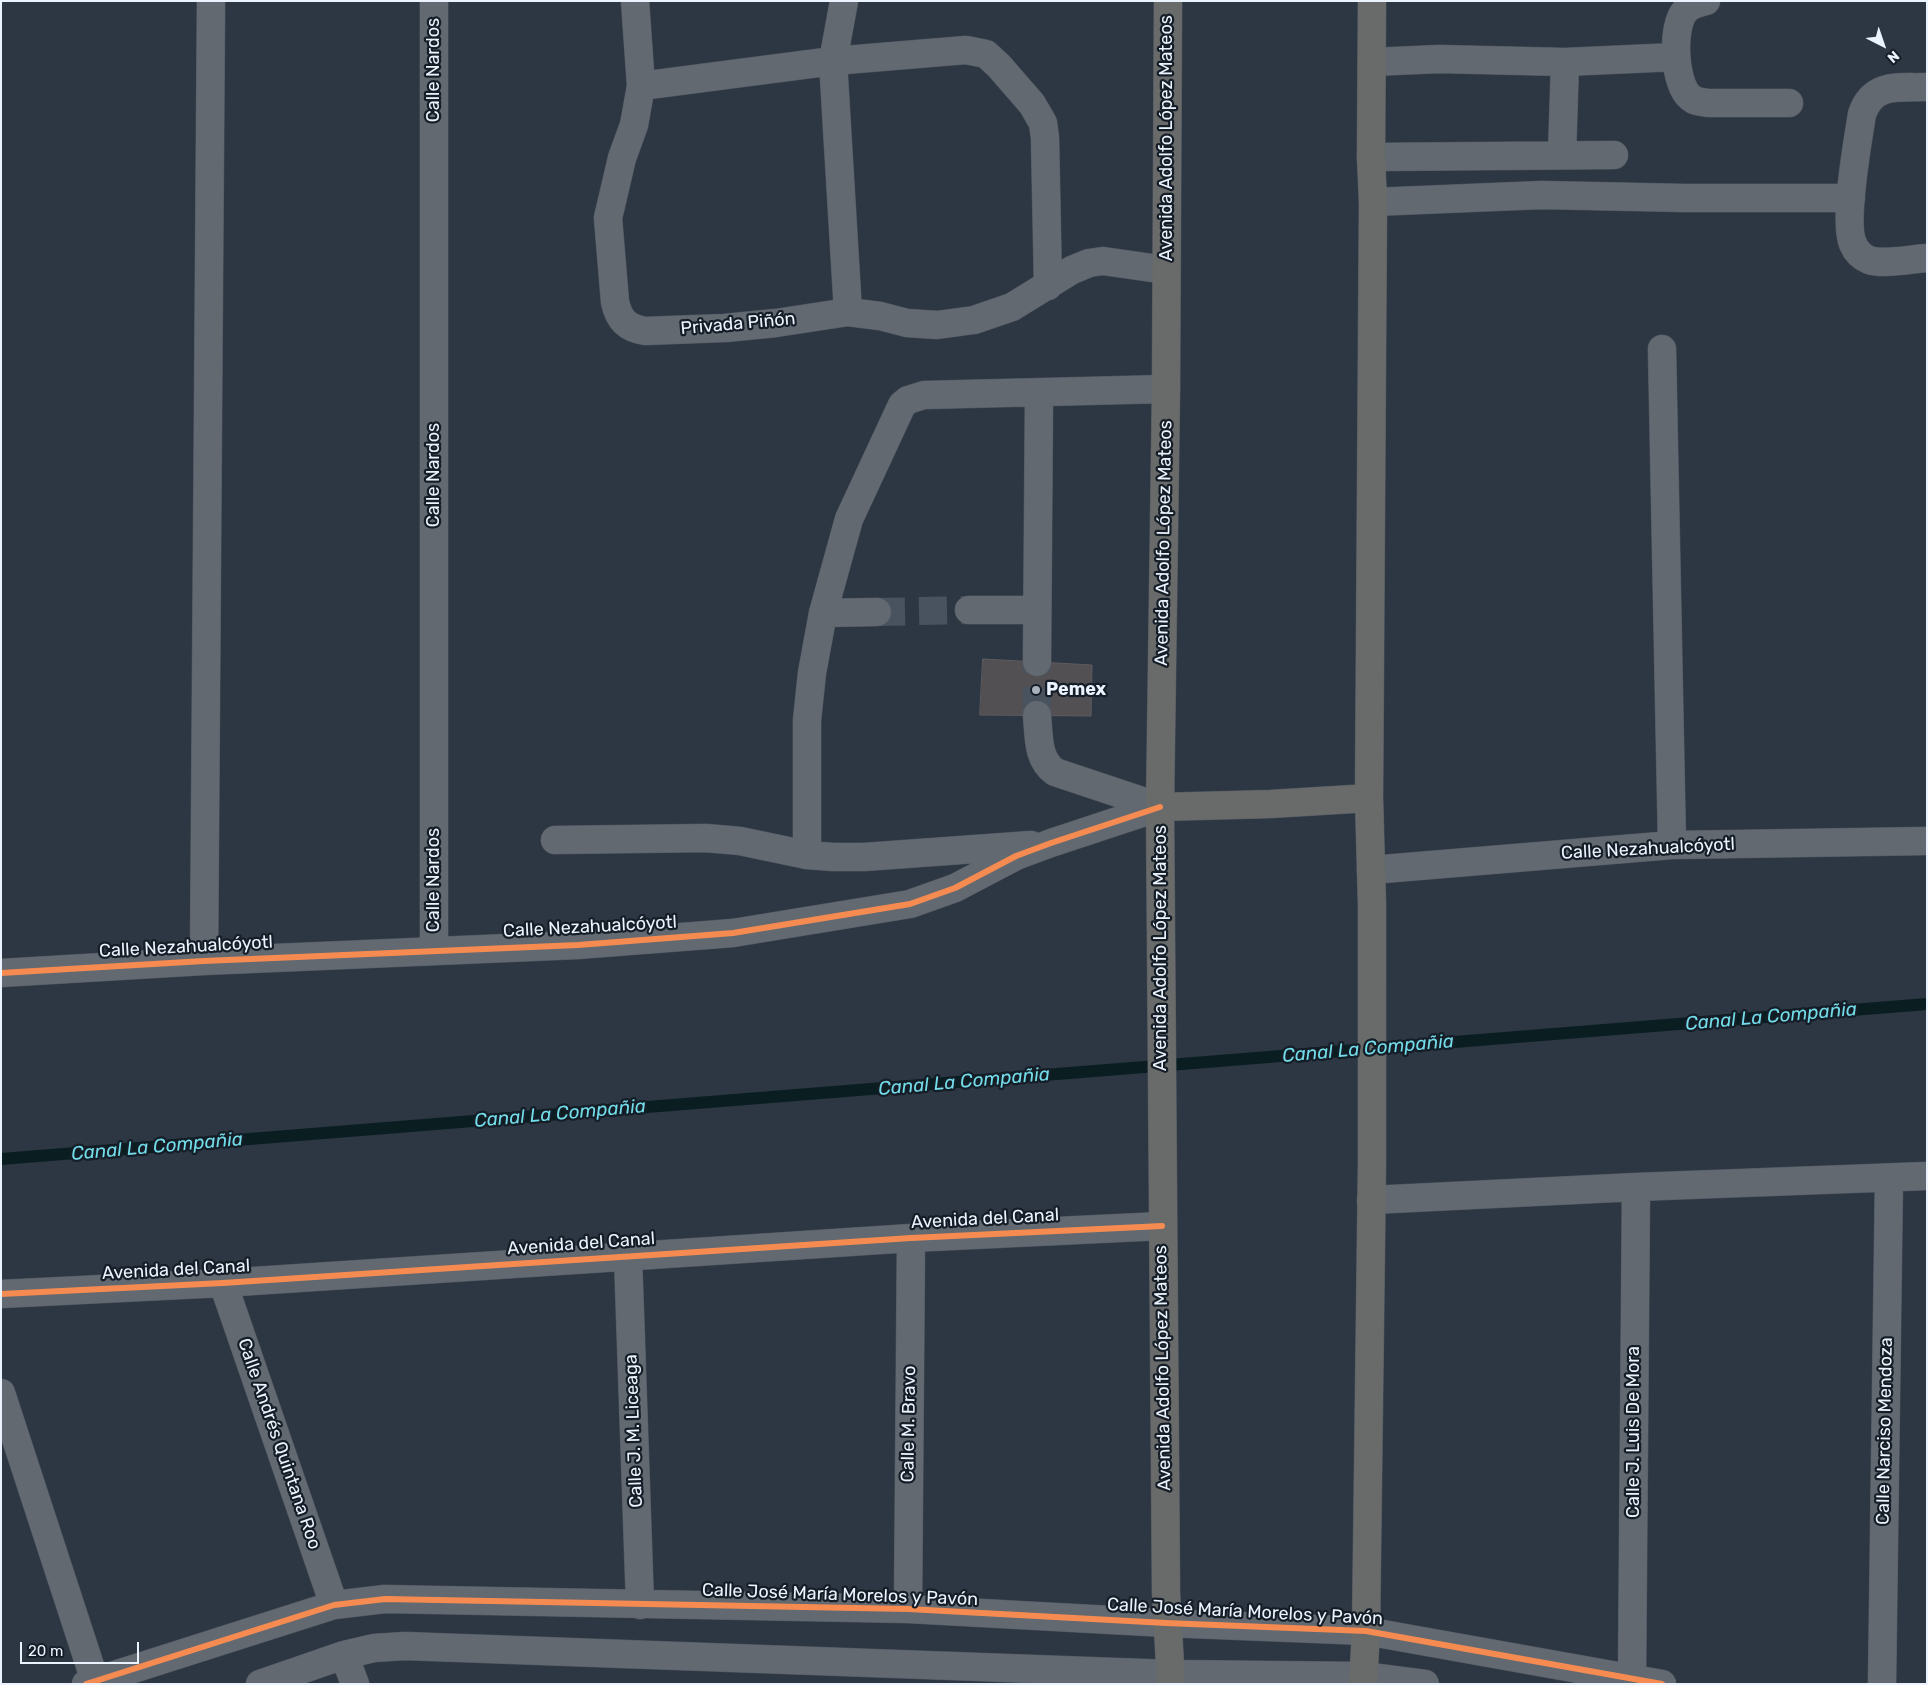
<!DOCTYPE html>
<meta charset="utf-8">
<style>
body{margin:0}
#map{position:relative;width:1928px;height:1685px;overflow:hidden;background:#2d3743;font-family:Rubik,sans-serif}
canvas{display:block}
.frame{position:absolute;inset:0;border:2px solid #eaf3fe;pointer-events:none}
.north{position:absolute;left:1858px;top:20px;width:50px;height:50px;-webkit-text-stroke:4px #151d27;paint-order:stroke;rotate:139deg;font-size:14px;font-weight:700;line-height:20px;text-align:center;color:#eaf3fe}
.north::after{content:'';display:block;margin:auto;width:18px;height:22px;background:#eaf3fe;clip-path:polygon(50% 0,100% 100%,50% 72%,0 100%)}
.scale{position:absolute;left:20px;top:1642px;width:119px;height:22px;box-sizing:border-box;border:2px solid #eaf3fe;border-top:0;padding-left:6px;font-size:15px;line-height:18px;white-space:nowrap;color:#eaf3fe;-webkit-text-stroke:4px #151d27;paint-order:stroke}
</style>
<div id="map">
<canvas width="1928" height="1685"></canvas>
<div class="frame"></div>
<div class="north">N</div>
<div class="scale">20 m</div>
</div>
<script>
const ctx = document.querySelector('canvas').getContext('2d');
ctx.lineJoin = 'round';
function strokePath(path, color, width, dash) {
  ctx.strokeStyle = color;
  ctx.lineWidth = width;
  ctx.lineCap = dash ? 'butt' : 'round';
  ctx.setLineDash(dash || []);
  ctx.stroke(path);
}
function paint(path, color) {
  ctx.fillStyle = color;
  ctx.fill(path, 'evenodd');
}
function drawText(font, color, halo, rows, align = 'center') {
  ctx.font = font + ' Rubik,sans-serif';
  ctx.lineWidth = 4.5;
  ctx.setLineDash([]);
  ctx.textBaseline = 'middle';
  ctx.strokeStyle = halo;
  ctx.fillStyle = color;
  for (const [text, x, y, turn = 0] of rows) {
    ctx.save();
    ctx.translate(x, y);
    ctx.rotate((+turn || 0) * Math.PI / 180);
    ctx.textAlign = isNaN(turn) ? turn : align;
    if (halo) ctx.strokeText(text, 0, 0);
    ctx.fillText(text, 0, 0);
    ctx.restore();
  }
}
strokePath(new Path2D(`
 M1,1159L1927,1004`), '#0a1e22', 12);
const building = new Path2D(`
 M983,659L1092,665L1091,716L980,715Z`);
paint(building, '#535054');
strokePath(building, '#5d5c60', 1);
strokePath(new Path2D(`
 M877,612L969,610
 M1037,715V662`), '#49535f', 28, [28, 14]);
const minor = new Path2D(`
 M635,1L641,86L634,125L622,158L608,218L615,302C619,320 627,328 645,331L725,328L776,323L848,312L880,316L907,323L937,325L974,320L1012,307L1072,270L1089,263L1103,261L1166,270
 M844,1L833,61L848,312
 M1706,1C1698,3 1690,5 1685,11C1671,27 1674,84 1690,97C1695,102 1702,102 1709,103H1789
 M1372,62L1439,59L1565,62L1676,57
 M641,86L833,61L966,50L986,54L999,66L1032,104L1043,123L1045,138L1048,286
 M1927,87C1899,88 1873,82 1862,114C1858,140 1843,222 1853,244C1856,251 1862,257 1869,260C1883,265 1911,259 1927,258
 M1562,155L1565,62
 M1371,157L1614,155
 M1373,202L1542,195L1685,198H1851
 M1662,349L1672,845
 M969,610H1036
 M823,613L877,612
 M1037,662L1039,393
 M1037,715C1039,736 1037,759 1055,772L1160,807
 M555,840L706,838L740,841L807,855L833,857H864L1031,845
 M807,855V720L812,673L823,613L849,519L902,405L908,400L924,395L1166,389
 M1371,870L1672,845L1927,841
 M434,950V1
 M204,961L211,1
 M1,973L204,961L578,945L733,933L910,904L955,888L1016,856L1051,843L1160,807
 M1371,1200L1636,1187L1927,1176
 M628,1256L640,1605
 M223,1283L334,1605
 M1,1294L223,1283L911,1238L1162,1226
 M1,1393L96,1684
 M908,1609L911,1238
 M344,1655L355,1684
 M1632,1678L1636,1187
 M86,1684L334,1605L385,1599L908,1609L1166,1623L1366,1631L1662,1684
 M260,1684L344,1655L374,1648L405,1646L1171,1674L1363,1676L1425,1684
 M1882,1684L1889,1178`);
const major = new Path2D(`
 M1168,1L1166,389L1160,807L1166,1592L1171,1684
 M1160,807L1271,804L1369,798
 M1363,1684L1366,1631L1372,1161V905L1369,798L1373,202L1371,157L1372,1`);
strokePath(minor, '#4e555f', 29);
strokePath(major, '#4e555f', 29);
strokePath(minor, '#626971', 28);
strokePath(major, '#696b6a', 28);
strokePath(new Path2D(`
 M1,973L204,961L578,945L733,933L910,904L955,888L1016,856L1051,843L1160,807
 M1,1294L223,1283L911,1238L1162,1226
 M86,1684L334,1605L385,1599L908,1609L1166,1623L1366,1631L1662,1684`), '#f68b52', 6);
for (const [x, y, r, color] of [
 [1036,690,5,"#a8b1bd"]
]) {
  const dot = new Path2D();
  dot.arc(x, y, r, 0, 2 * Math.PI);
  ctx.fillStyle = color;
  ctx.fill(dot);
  strokePath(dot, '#151d27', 2);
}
drawText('18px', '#eaf3fe', '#151d27', [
 ["Calle Nardos",434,70,-90],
 ["Avenida Adolfo López Mateos",1167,138,-90],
 ["Privada Piñón",738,324,-5],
 ["Calle Nardos",434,475,-90],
 ["Avenida Adolfo López Mateos",1164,543,-89],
 ["Calle Nezahualcóyotl",1648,849,-3],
 ["Calle Nardos",434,880,-90],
 ["Calle Nezahualcóyotl",590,927,-3],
 ["Calle Nezahualcóyotl",186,947,-3],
 ["Avenida Adolfo López Mateos",1161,948,-90],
 ["Avenida del Canal",985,1219,-3],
 ["Avenida del Canal",581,1244,-4],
 ["Avenida del Canal",176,1270,-3],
 ["Avenida Adolfo López Mateos",1163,1368,-91],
 ["Calle M. Bravo",909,1424,-89],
 ["Calle J. M. Liceaga",634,1431,-92],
 ["Calle Narciso Mendoza",1885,1431,-89],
 ["Calle J. Luis De Mora",1634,1432,-90],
 ["Calle Andrés Quintana Roo",279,1444,71],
 ["Calle José María Morelos y Pavón",840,1595,2],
 ["Calle José María Morelos y Pavón",1245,1612,3]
]);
drawText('bold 18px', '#eaf3fe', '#151d27', [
 ["Pemex",1046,690]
], 'left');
drawText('italic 19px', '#73dce9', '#151d27', [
 ["Canal La Compañia",1771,1017,-5],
 ["Canal La Compañia",1368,1049,-5],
 ["Canal La Compañia",964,1082,-5],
 ["Canal La Compañia",560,1114,-5],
 ["Canal La Compañia",157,1147,-5]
]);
</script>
